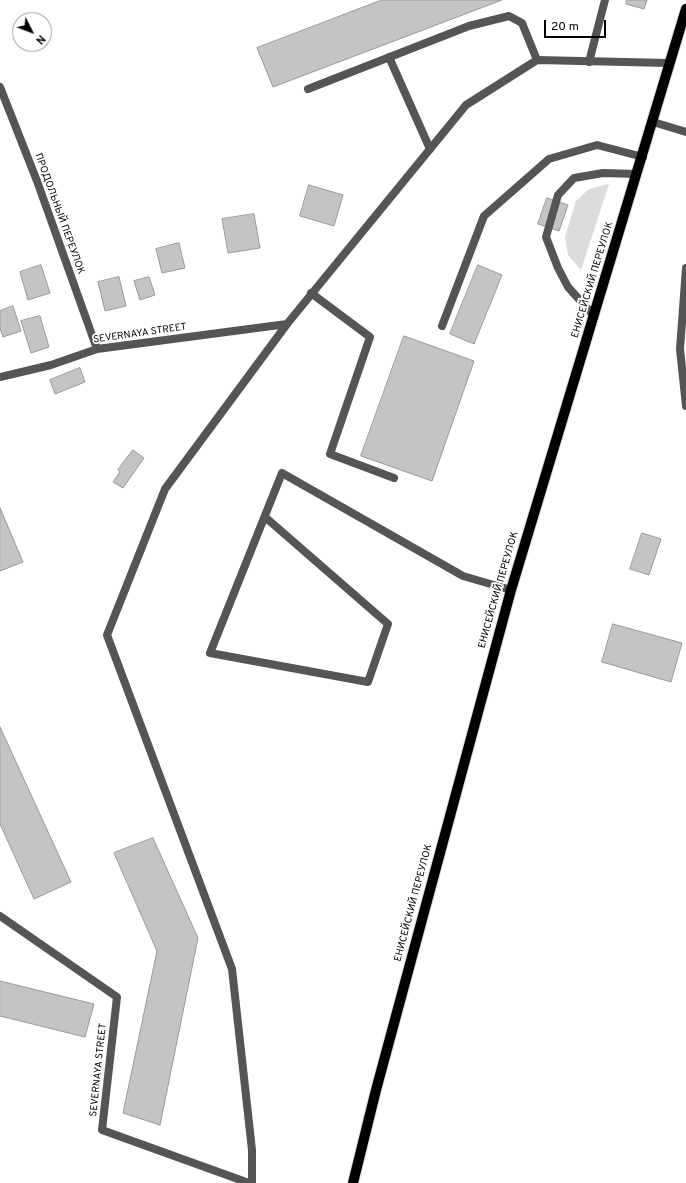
<!DOCTYPE html>
<meta charset="utf-8">
<style>
body{margin:0}
#map{position:relative;width:686px;height:1183px;overflow:hidden;background:#fff;font-family:Overpass,sans-serif}
canvas{display:block}
.north{position:absolute;left:12px;top:12px;width:40px;height:40px;box-sizing:border-box;background:#fff;border:1px solid #999;border-radius:50%;rotate:132deg;font-size:11px;font-weight:700;line-height:16px;text-align:center;color:#000}
.north::after{content:'';display:block;margin:auto;width:14px;height:18px;background:#000;clip-path:polygon(50% 0,100% 100%,50% 72%,0 100%)}
.scale{position:absolute;left:544px;top:20px;width:62px;height:18px;box-sizing:border-box;border:2px solid #000;border-top:0;padding-left:5px;font-size:12px;line-height:14px;white-space:nowrap;color:#000;-webkit-text-stroke:3px #fff;paint-order:stroke}
</style>
<div id="map">
<canvas width="686" height="1183"></canvas>
<div class="north">N</div>
<div class="scale">20 m</div>
</div>
<script>
const ctx = document.querySelector('canvas').getContext('2d');
ctx.lineJoin = 'round';
function paint(path, color) {
  ctx.fillStyle = color;
  ctx.fill(path, 'evenodd');
}
function strokePath(path, color, width, dash) {
  ctx.strokeStyle = color;
  ctx.lineWidth = width;
  ctx.lineCap = dash ? 'butt' : 'round';
  ctx.setLineDash(dash || []);
  ctx.stroke(path);
}
function drawText(font, color, halo, rows, align = 'center') {
  ctx.font = font + ' Overpass,sans-serif';
  ctx.lineWidth = 3.5;
  ctx.setLineDash([]);
  ctx.textBaseline = 'middle';
  ctx.strokeStyle = halo;
  ctx.fillStyle = color;
  for (const [text, x, y, turn = 0] of rows) {
    ctx.save();
    ctx.translate(x, y);
    ctx.rotate((+turn || 0) * Math.PI / 180);
    ctx.textAlign = isNaN(turn) ? turn : align;
    if (halo) ctx.strokeText(text, 0, 0);
    ctx.fillText(text, 0, 0);
    ctx.restore();
  }
}
paint(new Path2D(`
 M609,184L581,270L568,255L565,237L576,201L589,189Z`), '#dcdcdc');
const building = new Path2D(`
 M382,0H502L273,87L257,48Z
 M627,0H647L644,9L626,4Z
 M309,185L343,195L334,226L300,216Z
 M547,198L568,205L559,231L538,224Z
 M254,214L260,248L228,253L222,219Z
 M179,243L185,268L162,273L156,249Z
 M41,265L50,293L28,300L20,272Z
 M478,265L502,275L474,344L450,334Z
 M119,277L126,306L105,311L98,282Z
 M149,277L155,295L140,300L134,281Z
 M13,306L21,331L3,337L0,328V311Z
 M40,316L49,347L31,353L21,321Z
 M404,336L474,361L432,481L361,456Z
 M80,368L85,382L55,394L50,380Z
 M133,450L144,458L123,488L113,482L120,472L118,470Z
 M0,508L23,562L0,571Z
 M642,533L661,539L649,575L630,569Z
 M613,624L682,643L671,682L602,662Z
 M0,727L71,882L34,899L0,824Z
 M153,838L198,938L160,1125L123,1113L157,951L114,853Z
 M0,981L94,1004L85,1037L0,1016Z`);
paint(building, '#c4c4c4');
strokePath(building, '#999', 1);
const primary = new Path2D(`
 M353,1183L376,1090L511,590L686,9`);
strokePath(primary, '#dbdbdb', 12);
strokePath(new Path2D(`
 M389,57L430,149
 M589,62L605,0
 M308,89L469,26L509,16L522,23L537,60
 M653,122L686,132
 M686,268L680,349L686,406
 M311,293L370,337L330,454L394,478
 M594,316L568,287L558,268L546,237L558,195L574,178L603,173L637,174
 M442,326L484,216L549,159L597,145L643,157
 M265,517L388,624L368,682L210,653L282,473L463,576L511,590`), '#555', 8);
strokePath(new Path2D(`
 M0,87L37,181L97,349
 M0,377L51,365L97,349L287,324
 M0,916L117,997L102,1130L249,1183
 M252,1183V1150L232,969L107,635L165,489L287,324L466,105L537,60L669,63`), '#555', 8);
strokePath(primary, '#000', 10);
drawText('10px', '#000', '#fff', [
 ["ПРОДОЛЬНЫЙ ПЕРЕУЛОК",59,214,70],
 ["ЕНИСЕЙСКИЙ ПЕРЕУЛОК",593,280,-73],
 ["SEVERNAYA STREET",140,334,-8],
 ["ЕНИСЕЙСКИЙ ПЕРЕУЛОК",499,590,-74],
 ["ЕНИСЕЙСКИЙ ПЕРЕУЛОК",414,903,-75],
 ["SEVERNAYA STREET",99,1070,-84]
]);
</script>
